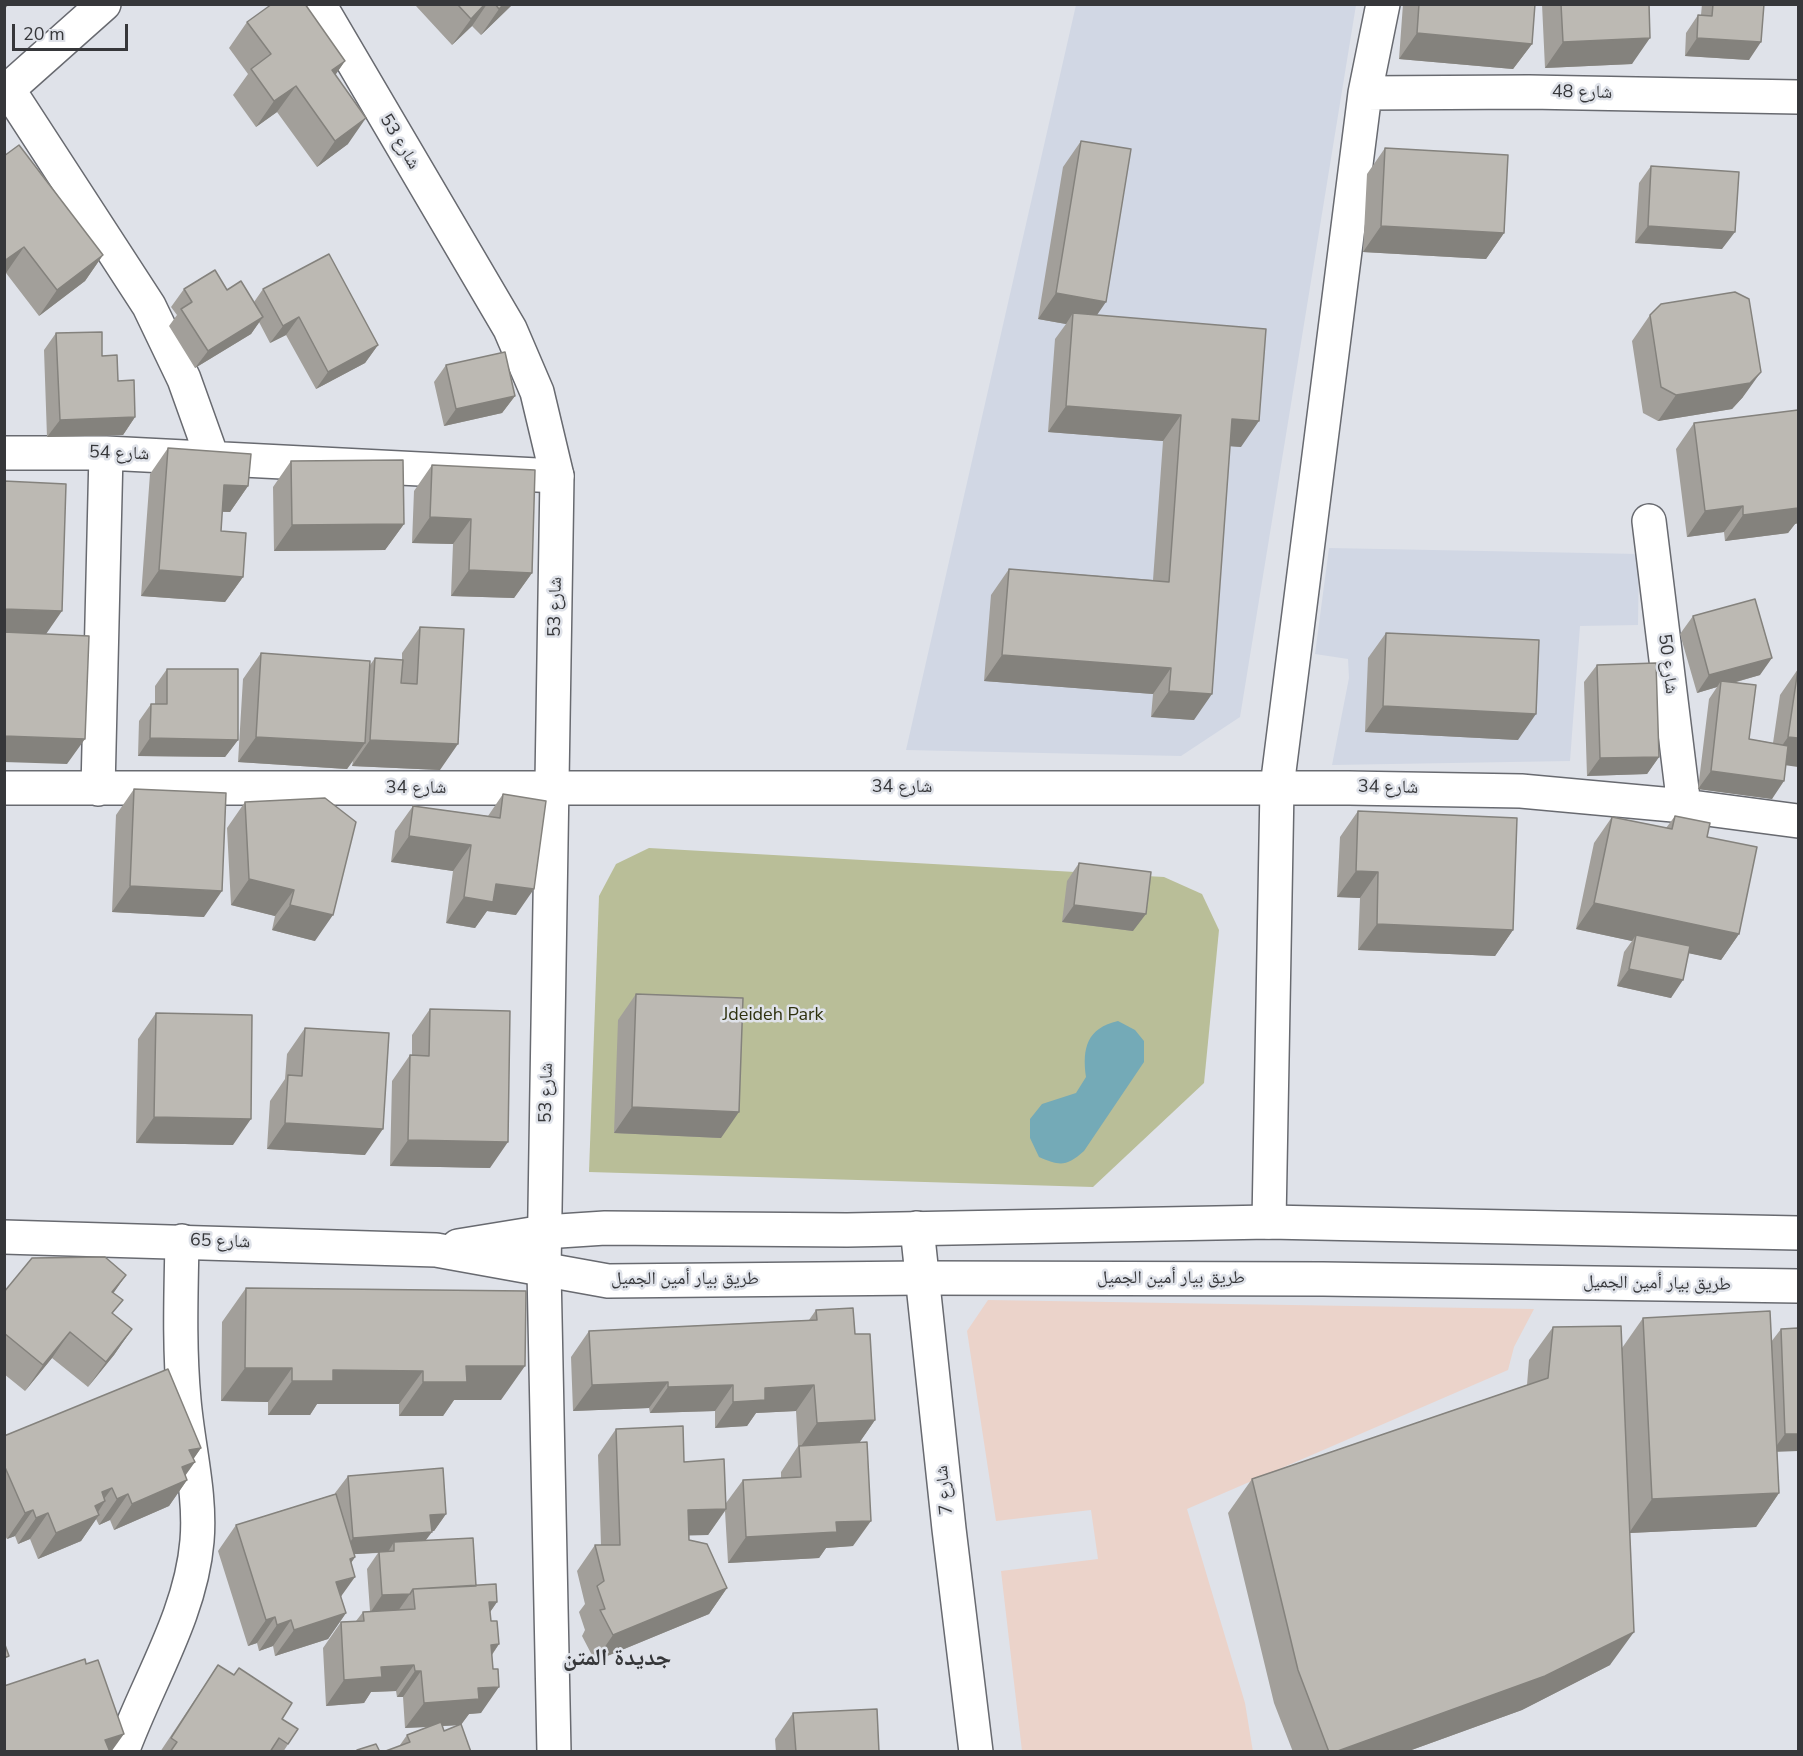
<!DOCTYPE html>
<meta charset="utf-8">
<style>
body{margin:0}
#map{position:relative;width:1803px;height:1756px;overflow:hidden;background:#dfe2e9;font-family:"Nunito Sans",sans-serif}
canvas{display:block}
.frame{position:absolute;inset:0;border:6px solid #36373a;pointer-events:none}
.scale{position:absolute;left:12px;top:24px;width:116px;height:27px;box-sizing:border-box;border:3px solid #36373a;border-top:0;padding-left:8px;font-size:18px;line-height:21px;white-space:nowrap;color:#36373a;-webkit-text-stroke:4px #dfe2e9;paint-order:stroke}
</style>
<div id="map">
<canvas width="1803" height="1756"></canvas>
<div class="frame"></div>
<div class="scale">20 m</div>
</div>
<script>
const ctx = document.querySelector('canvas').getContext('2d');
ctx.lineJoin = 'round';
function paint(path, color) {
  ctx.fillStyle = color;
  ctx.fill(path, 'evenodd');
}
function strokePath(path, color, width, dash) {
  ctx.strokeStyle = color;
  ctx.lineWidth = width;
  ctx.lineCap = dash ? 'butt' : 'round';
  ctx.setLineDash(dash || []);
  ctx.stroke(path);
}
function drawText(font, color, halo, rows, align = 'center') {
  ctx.font = font + ' "Nunito Sans","Noto Naskh Arabic",sans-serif';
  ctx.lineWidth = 5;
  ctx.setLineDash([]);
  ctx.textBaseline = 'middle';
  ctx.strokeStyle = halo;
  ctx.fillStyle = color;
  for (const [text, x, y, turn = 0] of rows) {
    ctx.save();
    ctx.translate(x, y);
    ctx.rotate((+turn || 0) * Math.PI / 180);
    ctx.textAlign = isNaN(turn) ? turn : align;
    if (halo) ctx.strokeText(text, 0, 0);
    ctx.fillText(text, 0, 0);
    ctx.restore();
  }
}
paint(new Path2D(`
 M988,1300L1534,1309L1514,1347L1508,1370L1187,1509L1245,1703L1253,1752L1022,1751L1001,1571L1098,1559L1091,1510L996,1521L967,1331Z`), '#ebd3ca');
paint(new Path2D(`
 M1076,5H1356L1240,717L1181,756L906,750Z
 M1329,548L1639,554L1638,625L1580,626L1570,761L1332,765L1349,678L1348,659L1315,654Z`), '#d1d7e4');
paint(new Path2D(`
 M649,848L1164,877L1202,894L1219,930L1204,1083L1093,1187L589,1172L599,896L616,864Z`), '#b9be98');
paint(new Path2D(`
 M1118,1021L1135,1030L1144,1041V1062L1084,1151C1066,1167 1060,1166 1039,1157L1030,1138V1119L1042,1104L1076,1093L1086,1077C1082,1048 1087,1028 1118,1021Z`), '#74aab7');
const minor = new Path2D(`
 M8,89L149,306L184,379L213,460
 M4,93L104,4
 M1365,93L1529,92L1798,97
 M4,453H106L557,476
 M1649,521L1684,806
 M4,788H1349L1521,791L1684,806L1798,821
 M98,789L106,453
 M1269,1222L1277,787L1365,93L1383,4
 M544,1270L554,1752
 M122,1752C147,1683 191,1615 197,1541C201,1494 188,1447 184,1400C179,1347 181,1294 182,1241`);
const tertiary = new Path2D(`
 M319,4L510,329L537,392L557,476L544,1270
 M917,1228L949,1529L976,1752`);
const secondary = new Path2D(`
 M4,1237L436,1250L608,1281L922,1278L1323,1279L1798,1286
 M458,1246L544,1232L605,1228L847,1230L1269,1222L1798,1233`);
strokePath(minor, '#686a70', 36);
strokePath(tertiary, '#686a70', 36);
strokePath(secondary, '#686a70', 36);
strokePath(minor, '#fff', 33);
strokePath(tertiary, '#fff', 33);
strokePath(secondary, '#fff', 33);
paint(new Path2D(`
 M417,4H513L481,35L472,26L452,45L416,6Z
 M1403,4H1535L1532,44L1513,69L1399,59Z
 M1542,4H1649L1632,64L1545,68Z
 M1702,4H1764L1749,60L1685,56L1686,33L1698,15H1701Z
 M247,22L345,61L335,75L348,144L317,167L277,112L256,127L233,95L248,74L229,48Z
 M1081,141L1097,315L1241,447L1230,446L1194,720L1151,717L1153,694L984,681L991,595L1009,569L1153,580L1163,441L1048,432L1055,339L1066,324L1038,319L1063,167Z
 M1385,148L1504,233L1486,259L1363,252L1367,174Z
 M4,156L103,255L85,281L39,316L6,273Z
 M1651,166L1722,249L1635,243L1639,183Z
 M184,289L227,290L254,302L263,289L378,345L365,363L316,389L286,335L270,343L259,322L251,334L195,368L169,326L177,315L171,307Z
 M1650,315L1743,397L1732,409L1658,421L1643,413L1632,341Z
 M56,333L102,356L118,381L135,417L123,435L47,437L44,350Z
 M446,365L515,396L502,413L444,426L434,382Z
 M1798,410V523L1795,524L1788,533L1725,541L1724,532L1687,537L1676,449L1694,423Z
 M168,448L248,486L230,512H222L221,531L243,577L225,602L141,596L150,474Z
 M291,461L404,524L385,550L274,551L273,487Z
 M432,465L532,573L514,598L451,596L453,544L412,543L414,491Z
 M1693,616L1760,675L1733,683L1749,739L1773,743L1780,695L1798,669L1786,765L1772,799L1698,789L1709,699L1717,687L1697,693L1680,634Z
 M420,627L440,770L352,766L353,761L347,769L238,762L243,679L261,653L370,665L375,658L402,660V653Z
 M1386,633L1518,740L1365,732L1368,658Z
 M1597,665L1659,757L1647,774L1587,776L1584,682Z
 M167,669L238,740L225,757L138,756L139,721L151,704H155V686Z
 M134,789L204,917L112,912L116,815Z
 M503,794L516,915L487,911L475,928L446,923L453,871L391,862L395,831L413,806L488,816Z
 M325,798L315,941L272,930L275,916L231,905L227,828L245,802Z
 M1358,811L1513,930L1495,956L1358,950L1360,898L1337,897L1340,837Z
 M1675,816L1707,837L1739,934L1721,960L1689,953L1671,998L1617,986L1624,952L1632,941L1576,929L1594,843L1612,817L1666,828Z
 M1079,863L1133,931L1062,922L1067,881Z
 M636,994L721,1138L614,1133L618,1020Z
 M430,1009L490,1168L390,1166L392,1081L410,1055H412V1035Z
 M156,1013L233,1145L136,1143L138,1039Z
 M305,1028L365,1155L267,1149L270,1101L285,1079L287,1054Z
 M126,1275L113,1293V1314L132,1329L114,1355L88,1387L52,1358L25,1391L4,1374V1292Z
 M246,1288L501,1400H454L443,1416H399V1404H317L310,1415H268V1402L221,1401L222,1322Z
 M816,1310L855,1334L875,1420L859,1443L853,1546L826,1548L819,1558L728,1563L725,1511L708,1535H689V1540L727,1588L709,1614L595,1661L582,1636L585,1630L579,1612L585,1604L577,1571L595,1545H601L598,1455L616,1429L684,1462L726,1503L743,1480L781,1478V1472L798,1446L796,1411L756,1413L747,1426L715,1428V1411L650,1413L649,1408L573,1411L571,1357L589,1331L809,1320Z
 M1643,1318L1771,1342L1781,1329L1798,1451H1777L1779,1493L1756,1527L1630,1533L1610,1665L1522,1710L1406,1752H1293L1274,1703L1228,1513L1252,1479L1527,1385L1529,1360L1553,1327L1622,1348Z
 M4,1436L201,1448L193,1459L185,1475L187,1480L169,1506L114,1530L110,1520L99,1525L96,1519L81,1541L38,1559L30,1539L18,1544L15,1536L7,1539L4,1534Z
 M348,1476L446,1514L434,1531H432L425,1541L476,1586L497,1602L490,1612L491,1621L499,1644L492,1655L481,1713L469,1714L461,1724L471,1752L400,1745L407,1735L428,1727L405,1728L403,1697H397L396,1691L371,1692L364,1703L326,1706L323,1648L341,1622L356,1621L363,1612L370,1611L367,1569L378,1553L355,1554V1557L351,1563L341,1597L346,1613L328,1639L275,1656L273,1646L259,1651L257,1643L248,1646L218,1551L236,1525L335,1494V1493ZM459,1725L444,1731L442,1726Z
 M218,1665L234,1675L239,1668L282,1719L298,1729L283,1752H160Z
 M793,1713L879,1752H776L775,1739Z`), '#a29f9a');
paint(new Path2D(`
 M9,4L4,10V5Z
 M485,4H487L472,26L452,45L471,19Z
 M504,4H513L481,35L499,9Z
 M1417,33L1532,44L1513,69L1399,59Z
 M1650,38L1632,64L1545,68L1563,42Z
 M1697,38L1761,42L1749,60L1685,56Z
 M345,61L327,87L332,70Z
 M296,86L277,112L256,127L274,101Z
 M366,118L348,144L317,167L335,141Z
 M1381,226L1504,233L1486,259L1363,252Z
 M1648,226L1735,232L1722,249L1635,243Z
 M24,247L6,273H4V261Z
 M103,255L85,281L39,316L57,290Z
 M1056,293L1106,302L1088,328L1073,313L1066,324L1038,319Z
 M263,317L251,334L195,368L208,351Z
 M299,317L286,335L270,343L283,326Z
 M378,345L365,363L316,389L328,372Z
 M1761,372L1743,397L1732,409L1658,421L1676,395Z
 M515,396L502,413L444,426L456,409Z
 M1066,406L1181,415L1163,441L1048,432Z
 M135,417L123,435L47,437L60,420Z
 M1232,419L1259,421L1241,447L1214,445Z
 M224,485L248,486L230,512L206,511Z
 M1743,506L1724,532L1687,537L1705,511Z
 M1798,507V523L1795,524L1788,533L1725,541L1743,515Z
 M430,517L471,519L453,544L412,543Z
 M404,524L385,550L274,551L292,525Z
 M159,570L243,577L225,602L141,596Z
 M469,570L532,573L514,598L451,596Z
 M4,609L62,611L44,637L4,635Z
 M1002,655L1171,668L1153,694L984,681Z
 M1772,658L1760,675L1721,686V681L1717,687L1697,693L1709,675Z
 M1169,691L1212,694L1194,720L1151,717Z
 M1383,706L1536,714L1518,740L1365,732Z
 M4,736L85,739L67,764L4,762Z
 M256,737L365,743L347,769L238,762Z
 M1788,737L1798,738V767L1770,763Z
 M150,738L238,740L225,757L138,756Z
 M370,740L458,744L440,770L352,766Z
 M1659,757L1647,774L1587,776L1600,758Z
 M1711,771L1784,781L1772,799L1698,789Z
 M409,836L471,845L453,871L391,862Z
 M1356,871L1378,872L1360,898L1337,897Z
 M249,879L294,890L275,916L231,905Z
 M496,884L534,889L516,915L487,911L475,928L446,923L464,897Z
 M130,886L222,891L204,917L112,912Z
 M1594,903L1739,934L1721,960L1635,942L1636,935L1632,941L1576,929Z
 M290,905L333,915L315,941L272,930Z
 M1074,905L1146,914L1133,931L1062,922Z
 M1377,924L1513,930L1495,956L1358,950Z
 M1629,969L1683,980L1671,998L1617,986Z
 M632,1107L739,1112L721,1138L614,1133Z
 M154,1117L251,1119L233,1145L136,1143Z
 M285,1123L383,1129L365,1155L267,1149Z
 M408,1140L508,1142L490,1168L390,1166Z
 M126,1275L108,1301L112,1292Z
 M132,1329L114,1355L88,1387L106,1362Z
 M70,1332L52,1358L25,1391L43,1365Z
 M466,1366H525L501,1400H454L443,1416H399L423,1382Z
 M245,1368H292L268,1402L221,1401Z
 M333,1370L423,1371L399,1404H317L310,1415H268L292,1381Z
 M668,1382L649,1408L573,1411L592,1385Z
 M733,1385L715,1411L650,1413L668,1387Z
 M814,1385L796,1411L756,1413L747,1426L715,1428L733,1402L765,1388Z
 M875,1420L857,1446L799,1449L817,1423Z
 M1785,1434H1798V1451L1772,1452Z
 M201,1448L190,1464L195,1462L180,1483L187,1480L169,1506L114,1530L132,1504L189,1450Z
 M112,1488L101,1503L105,1501L95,1517L99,1515L81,1541L38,1559L56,1533L102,1492Z
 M1779,1493L1756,1527L1629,1533L1652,1499Z
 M128,1494L110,1520L99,1525L117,1499Z
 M726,1509L708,1535L670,1536L688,1510Z
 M33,1510L15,1536L7,1539L25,1513Z
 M48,1513L30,1539L18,1544L36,1518Z
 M446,1514L434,1531L418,1533L430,1515Z
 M871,1521L853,1546L826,1548L819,1558L728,1563L746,1537L836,1522Z
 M432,1532L419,1549L394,1542L388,1552L341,1555L353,1538Z
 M355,1557L338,1582L355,1577L337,1602L318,1608L350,1559Z
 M727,1588L709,1614L595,1661L613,1635Z
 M410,1594L398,1611L370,1613L382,1595Z
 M489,1602H497L479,1628Z
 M346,1613L328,1639L275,1656L294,1630Z
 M275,1617L257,1643L248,1646L266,1620Z
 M291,1620L273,1646L259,1651L277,1625Z
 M1634,1632L1610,1665L1522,1710L1406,1752H1335Z
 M499,1644L481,1670L491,1645Z
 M414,1665L396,1691L371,1692L364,1703L326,1706L344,1680L381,1667Z
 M415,1671H421L403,1697H397Z
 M499,1687L481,1713L469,1714L461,1725L405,1728L424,1703L478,1688Z
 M124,1734L111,1752H97L105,1740Z`), '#84827d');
const building = new Path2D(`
 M272,4H305L345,61L332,70L366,118L335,141L296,86L274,101L251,69L271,54L247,22Z
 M457,4H485L471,19Z
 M495,4H504L499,9Z
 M1419,4H1535L1532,44L1417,33Z
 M1561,4H1649L1650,38L1563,42Z
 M1713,4H1764L1761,42L1697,38L1698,15L1712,16Z
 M1081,141L1131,149L1106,302L1056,293Z
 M19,145L103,255L57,290L24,247L4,261V156Z
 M1385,148L1508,155L1504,233L1381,226Z
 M1651,166L1739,172L1735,232L1648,226Z
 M329,254L378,345L328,372L299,317L283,326L263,289Z
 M215,270L227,290L241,281L263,317L208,351L181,309L192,302L184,289Z
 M1735,292L1749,299L1761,372L1750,383L1676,395L1661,387L1650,315L1661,304Z
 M1073,313L1266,329L1259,421L1232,419L1212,694L1169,691L1171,668L1002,655L1009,569L1169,582L1181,415L1066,406Z
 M102,332V356L117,355L118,381L134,380L135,417L60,420L56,333Z
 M505,352L515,396L456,409L446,365Z
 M1798,410V508L1743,515V506L1705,511L1694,423Z
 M168,448L251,454L248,486L224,485L221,531L246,533L243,577L159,570Z
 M403,460L404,524L292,525L291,461Z
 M432,465L535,470L532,573L469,570L471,519L430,517Z
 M4,481L66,484L62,611L4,609Z
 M1755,599L1772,658L1709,675L1693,616Z
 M420,627L464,629L458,744L370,740L375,658L403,660L401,683L417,684Z
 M4,632L89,636L85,739L4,736Z
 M1386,633L1539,640L1536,714L1383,706Z
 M261,653L370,661L365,743L256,737Z
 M1656,663L1659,757L1600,758L1597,665Z
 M167,669H238V740L150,738L151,704H167Z
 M1798,669V738L1788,737Z
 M1721,681L1756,685L1749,739L1788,746L1784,781L1711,771Z
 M134,789L226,793L222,891L130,886Z
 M503,794L546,801L534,889L496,884L493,902L464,897L471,845L409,836L413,806L500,818Z
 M325,798L356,822L333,915L290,905L294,890L249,879L245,802Z
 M1358,811L1517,818L1513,930L1377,924L1378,872L1356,871Z
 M1675,816L1710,823L1707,837L1757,847L1739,934L1594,903L1612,817L1672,829Z
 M1079,863L1151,872L1146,914L1074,905Z
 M1636,935L1690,946L1683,980L1629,969Z
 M636,994L743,998L739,1112L632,1107Z
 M430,1009L510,1011L508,1142L408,1140L410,1055L429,1056Z
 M156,1013L252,1015L251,1119L154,1117Z
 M305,1028L389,1033L383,1129L285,1123L288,1075L302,1076Z
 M105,1257L126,1275L112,1292L123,1300L112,1313L132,1329L106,1362L70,1332L43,1365L4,1333V1292L32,1258Z
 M246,1288L526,1291L525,1366H466L467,1382H423V1371L333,1370V1381H292V1368H245Z
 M853,1308L855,1334H870L875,1420L817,1423L814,1385L765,1388V1400L733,1402V1385L668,1387V1382L592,1385L589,1331L817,1320L816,1310Z
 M1770,1311L1779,1493L1652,1499L1643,1318Z
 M1621,1326L1634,1632L1545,1676L1335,1752H1329L1298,1670L1252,1479L1548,1378L1553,1327Z
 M1798,1328V1434H1785L1781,1329Z
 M168,1369L201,1448L189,1450L195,1462L182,1467L187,1480L132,1504L128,1494L117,1499L112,1488L102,1492L105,1501L95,1506L99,1515L56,1533L48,1513L36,1518L33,1510L25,1513L4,1465V1436Z
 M683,1426L684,1462L724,1459L726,1509L688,1510L689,1540L707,1544L727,1588L613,1635L600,1610L605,1609L597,1586L604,1581L595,1545H620L616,1429Z
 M867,1442L871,1521L836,1522L837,1532L746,1537L743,1480L801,1477L799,1446Z
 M443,1468L446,1514L430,1515L432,1532L353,1538L348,1476Z
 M336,1494L355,1557L350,1559L355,1577L336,1582L346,1613L294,1630L291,1620L277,1625L275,1617L266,1620L236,1525Z
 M473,1538L476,1586L413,1589L410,1594L382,1595L379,1552L394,1551V1542Z
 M496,1584L497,1602H489L491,1621H497L499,1644L491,1645L493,1669H498L499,1687L478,1688L479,1699L424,1703L421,1671H415L414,1665L381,1667L382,1677L344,1680L341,1622L364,1621L363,1612L415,1609L413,1589Z
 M4,1642L9,1656L4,1658Z
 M85,1659L86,1664L98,1660L124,1734L105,1740L110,1752H4V1686Z
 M218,1665L234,1675L239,1668L292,1703L282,1719L298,1729L288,1744L279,1738L270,1752H170L177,1742L171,1738Z
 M877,1709L879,1752H796L793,1713Z
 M441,1722L444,1731L461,1724L471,1752H383L410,1742L407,1735Z
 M376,1744L380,1752H357V1750Z`);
paint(building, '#bcb9b3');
strokePath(building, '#84827d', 1.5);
drawText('18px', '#36373a', '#dfe2e9', [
 ["شارع 48",1582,93,1],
 ["شارع 53",399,142,59],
 ["شارع 54",119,454,2],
 ["شارع 53",556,607,-89],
 ["شارع 50",1667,664,83],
 ["شارع 34",902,788],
 ["شارع 34",1388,788,1],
 ["شارع 34",416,789],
 ["شارع 53",547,1093,-89],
 ["شارع 65",220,1242,2],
 ["طريق بيار أمين الجميل",1171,1279],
 ["طريق بيار أمين الجميل",685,1280],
 ["طريق بيار أمين الجميل",1657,1284,1],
 ["شارع 7",945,1490,-96]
]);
drawText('18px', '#2e310e', '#dfe2e9', [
 ["Jdeideh Park",773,1016]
]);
drawText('bold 24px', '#36373a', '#dfe2e9', [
 ["جديدة المتن",617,1659]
]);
</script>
